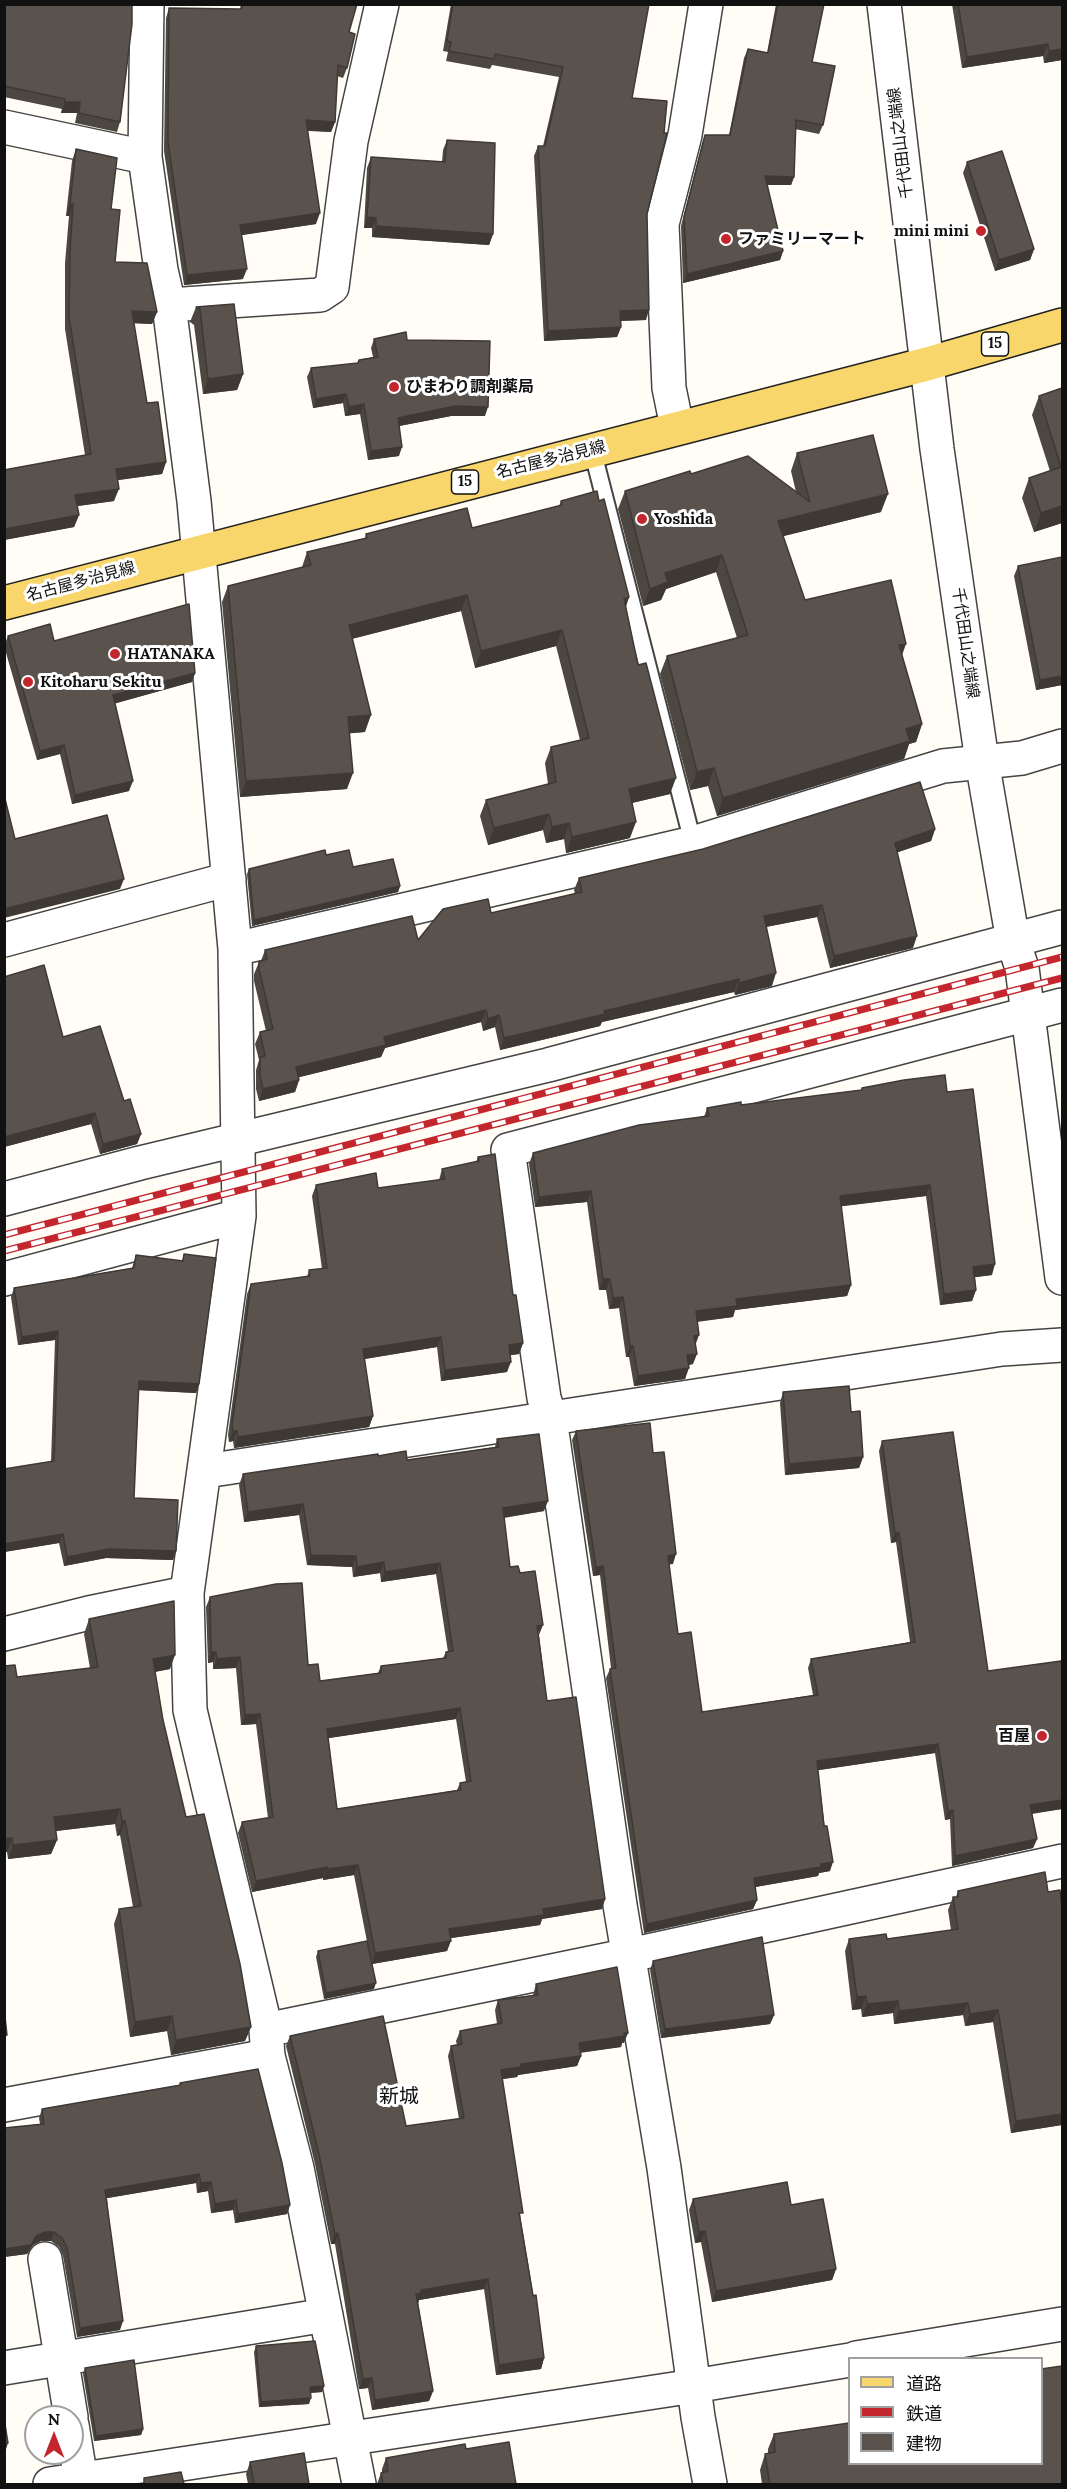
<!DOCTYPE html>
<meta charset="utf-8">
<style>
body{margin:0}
#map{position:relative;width:1067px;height:2489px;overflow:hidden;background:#fffdf5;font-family:Lora,"Noto Sans JP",serif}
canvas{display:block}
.frame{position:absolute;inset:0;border:6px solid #111;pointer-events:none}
.legend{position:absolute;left:848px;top:2357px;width:195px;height:108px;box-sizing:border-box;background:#fff;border:2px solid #a0a0a0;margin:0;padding:8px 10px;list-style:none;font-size:18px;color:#111}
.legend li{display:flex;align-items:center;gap:12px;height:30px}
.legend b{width:30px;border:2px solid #a0a0a0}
.north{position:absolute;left:24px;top:2405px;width:60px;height:60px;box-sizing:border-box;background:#fff;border:2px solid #a0a0a0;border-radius:50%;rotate:0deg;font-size:16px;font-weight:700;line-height:24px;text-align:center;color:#111}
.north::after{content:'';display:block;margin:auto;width:21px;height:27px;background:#c4262e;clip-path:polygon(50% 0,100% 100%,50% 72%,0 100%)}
</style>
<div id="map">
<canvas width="1067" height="2489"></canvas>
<div class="frame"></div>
<ul class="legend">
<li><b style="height:8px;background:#f9d66b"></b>道路</li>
<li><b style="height:8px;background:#c4262e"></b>鉄道</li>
<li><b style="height:16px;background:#5a524d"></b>建物</li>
</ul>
<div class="north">N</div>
</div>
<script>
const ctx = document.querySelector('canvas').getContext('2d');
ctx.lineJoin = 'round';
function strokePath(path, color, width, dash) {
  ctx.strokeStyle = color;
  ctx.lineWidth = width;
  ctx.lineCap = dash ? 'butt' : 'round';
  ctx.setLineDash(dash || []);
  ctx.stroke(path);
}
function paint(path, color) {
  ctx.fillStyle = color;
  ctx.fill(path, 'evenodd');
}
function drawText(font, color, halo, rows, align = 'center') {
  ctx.font = font + ' Lora,"Noto Sans JP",serif';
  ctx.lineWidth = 6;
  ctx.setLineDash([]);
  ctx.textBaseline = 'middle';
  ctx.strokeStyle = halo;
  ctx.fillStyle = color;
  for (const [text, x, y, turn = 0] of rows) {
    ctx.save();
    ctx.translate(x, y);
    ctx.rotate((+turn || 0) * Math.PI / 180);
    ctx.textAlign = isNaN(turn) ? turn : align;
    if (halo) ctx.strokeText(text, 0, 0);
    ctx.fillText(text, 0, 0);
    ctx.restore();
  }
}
const service = new Path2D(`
 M592,449L693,843`);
const minor = new Path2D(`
 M147,4L145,157L161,270L169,305L194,501L235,949L239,1216L187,1593L190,1710L266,2030L268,2056L297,2168L359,2484
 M4,127L145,157
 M169,305L320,295L332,287L351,141L382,4
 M677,427L669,388L662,224L685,135L706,4
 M4,940L229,879
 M235,949L693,843L943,766L1022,758L1062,746
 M4,1199L140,1163L548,1065L1062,927
 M4,1279L239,1216
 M206,1471L1002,1349L1062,1345
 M4,1634L89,1613L187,1593
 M266,2030L630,1955L1062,1861
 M4,2105L268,2056
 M45,2259L71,2417
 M856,2358L1062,2324
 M4,2368L326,2315
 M72,2425L81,2480
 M50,2484L694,2386L850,2360
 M710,2484L698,2417L664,2168L620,1905L550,1418L544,1398L508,1150L1062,1005`);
const tertiary = new Path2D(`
 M884,4L937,449L982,761L1013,941L1022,968L1062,1278`);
const primary = new Path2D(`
 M4,603L927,364L1062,325`);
strokePath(service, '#444', 20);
strokePath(minor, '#444', 36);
strokePath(tertiary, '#444', 36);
strokePath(primary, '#222', 36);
strokePath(service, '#fff', 16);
strokePath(minor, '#fff', 33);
strokePath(tertiary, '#fff', 33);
strokePath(primary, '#f9d66b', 33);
const rail = new Path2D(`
 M4,1235L1062,957
 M4,1251L1062,978`);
strokePath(rail, '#c4262e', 7);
strokePath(rail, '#fff', 4.5, [14]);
paint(new Path2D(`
 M4,4L120,122L117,132L75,123L77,113H61L62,109L4,97Z
 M241,4H357L349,32L347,68L343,78L337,76L335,122L331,132L308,131L316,224L241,235L243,279L184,285L164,151L166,18L169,8L240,9Z
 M451,4H649L632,98L647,214L646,320L620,321L621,327L617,337L544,341L534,156L538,146H543L559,77L492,65L490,69L446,61L448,52L443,51Z
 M776,4H824L812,62L823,125L819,134L795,129L794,177L791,185H767L783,251L780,260L683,283L681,226L702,144L705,135H729L744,58L748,49L767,53Z
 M952,4H1062V60L1044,63L1043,56L962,68Z
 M447,140L493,234L489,245L372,237V228H364L367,168L371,157L442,162L443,150Z
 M76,149L111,209L115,262L157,312L152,324L134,323L147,403L166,462L162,474L117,480L114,501L77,506L79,515L74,527L4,540V470L85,455L65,329V263L69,216H66L72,161Z
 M967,162L1034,249L1030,260L995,271L963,173Z
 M234,304L243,374L237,390L203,394L194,325L190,322L196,307Z
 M374,339L407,340L485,416H451L399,426V456L368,460L360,414L345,416L343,403L313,408L307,377L311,368L357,363L359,360L373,357L371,348Z
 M1062,388V523L1034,532L1022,498L1029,478L1050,471L1032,415L1039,396Z
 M797,453L881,512L783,536L805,600L902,655L922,724L916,742L909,744L904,759L717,816L708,786L690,790L660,674L667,656L737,638L716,572L666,589L661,600L643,606L618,509L625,491L691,474L796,492L791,471Z
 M561,501H599L629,597L626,607L638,665L670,794L632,803L630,838L566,853L564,839L546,843L543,830L488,845L480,816L486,800L548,784L545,763L551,747L580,740L556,646L475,668L461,611L352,639L365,732L350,733L347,789L240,797L222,602L228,586L302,567L307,552L365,538L366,534L472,528L559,506Z
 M1018,566L1062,685L1036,690L1014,576Z
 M8,636L54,641L195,673L192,682L115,703L129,791L72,804L60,754L37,760L4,646Z
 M935,829L931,841L897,852L913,948L830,968L817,917L766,927L772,986L735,995L734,992L602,1022L600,1026L500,1050L495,1027L483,1031L481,1022L385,1048L381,1057L299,1077V1080L295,1092L259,1101L256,1089V1070L259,1060L255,1044L260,1032L266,1031L254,981V974L259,962L261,961L265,950L418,940L491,913L575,894L574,890L579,878Z
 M326,855L353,867L400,886L398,892L252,926L247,874L249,869Z
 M63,1037L124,1101L141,1134L137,1144L100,1154L91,1124L4,1147Z
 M862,1088L947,1092L992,1275L975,1277L976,1290L972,1301L940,1305L926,1196L841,1206L851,1285L847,1296L735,1310L733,1317L697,1322L693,1364L689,1365L685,1379L634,1386L629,1357H626L619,1308L609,1309L606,1290H599L587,1202L535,1207L529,1164L533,1153L704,1117L707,1108L741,1105L861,1090Z
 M478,1157L513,1295L523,1343L519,1354L510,1355L507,1372L441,1381L437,1347L364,1359L373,1416L369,1427L234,1448L233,1441L229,1442L228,1435L247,1294L251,1284L307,1277L309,1270L322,1269L312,1196L316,1185L378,1188L439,1180L442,1169L476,1162Z
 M184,1254L199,1384L196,1393L138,1390L134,1498L176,1551L173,1560L106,1558L64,1566L59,1543L4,1552V1469L51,1462L55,1340L18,1345L11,1297L14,1288L132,1268L136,1255L182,1261Z
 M783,1392L851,1412L863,1457L859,1468L785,1475L780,1403Z
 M576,1431L653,1453L673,1564H669L678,1634L702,1712L813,1695L808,1668L811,1659L910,1642L896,1542L891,1543L879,1451L882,1441L988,1671L1062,1669V1809L1032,1814L1037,1839L1033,1848L952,1866L950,1819L945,1820L935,1753L818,1770L830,1871L819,1873L818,1876L755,1887L757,1900L753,1909L644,1933L606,1678L610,1669L611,1668L600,1575L593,1576L572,1440Z
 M497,1439L544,1511L504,1518L510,1567L520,1573L539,1635L547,1701L605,1899L602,1909L542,1919L540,1925L451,1938L447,1951L372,1964L374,1989L324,1999L316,1957L318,1951L371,1962L354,1875L323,1880V1878L252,1892L238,1833L242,1822L268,1818L256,1724L241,1725L236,1668L213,1669V1662L208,1663L206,1607L210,1597L308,1665L320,1681L378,1673L381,1666L443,1658L446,1652H448L436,1574L381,1582L380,1573L353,1577L352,1567L307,1565L299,1515L244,1522L239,1485L243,1474L378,1456L407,1460L495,1447ZM456,1719L466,1782L460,1783L457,1790L337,1809L328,1738Z
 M89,1619L170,1669L155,1672L163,1720L186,1817L251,2027L245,2041L171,2055L167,2031L130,2037L114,1924L119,1909L133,1907L120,1835L117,1836L115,1824L55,1831L57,1840L51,1854L8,1859L7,1852H4V1666L17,1677L90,1668L84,1634Z
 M958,1891L1062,2125L1011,2133L993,2022L965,2026L963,2015L894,2024L893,2013L862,2017L861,2009L852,2010L845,1951L849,1939H887L951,1930L948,1910L953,1897H956Z
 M653,1961L774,2015L770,2024L661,2038L650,1970Z
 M536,1984L624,2043H622L621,2047L580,2053L581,2056L577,2066L518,2075L517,2077L502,2079L521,2220L544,2358L541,2369L496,2375L484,2289L419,2300L418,2303L433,2391L429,2401L372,2410L368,2388L359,2389L335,2244H331L315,2164L286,2046L290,2036L406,2126L459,2119L448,2056L451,2046L457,2045L456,2041L460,2031L497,2024L495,2010L498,2000L533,1995Z
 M180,2083L290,2205L287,2214L235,2223L233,2210L211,2213L208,2191L197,2193L196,2183L107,2198L120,2330L77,2337L63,2256L59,2247L51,2241H41L33,2245L27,2254L4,2257V2128L40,2124L39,2118L42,2109L179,2085Z
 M693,2199L791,2205L836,2269L832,2280L712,2302L701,2242L695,2243L689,2210Z
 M256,2346L324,2386L322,2392L310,2393L309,2404L259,2407L254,2352Z
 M85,2368L143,2429L141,2435L94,2441L83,2374Z
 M774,2434L1062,2484H762L760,2470L765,2454H768V2449Z
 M466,2449L516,2484H377L381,2473L382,2472V2469L386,2458Z
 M250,2462L309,2484H248L246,2474Z`), '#4d4742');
paint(new Path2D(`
 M1048,44L1043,56L962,68L967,57Z
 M1062,49V60L1044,63L1049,51Z
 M65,102H80L77,113H61Z
 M306,120L335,122L331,132L303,130Z
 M765,176L794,177L791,185H762Z
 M70,204H73L69,216H66Z
 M320,213L316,224L236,236L240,225Z
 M367,217L376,218L372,228H364Z
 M376,226L493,234L489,245L372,237Z
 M1034,249L1030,260L995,271L999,260Z
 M783,251L780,260L683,283L687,274Z
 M247,269L243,279L184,285L187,275Z
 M649,310L646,320L616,321L620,311Z
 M132,311L157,312L152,324L128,323Z
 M621,327L617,337L544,341L548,331Z
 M243,374L237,390L203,394L208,379Z
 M346,394L343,403L313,408L316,399Z
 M364,404L360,414L345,416L349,407Z
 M455,406L488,407L485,416H451L394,427L398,418Z
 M402,447L399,456L368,460L371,451Z
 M166,462L162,474L112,481L116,469Z
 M119,489L114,501L71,507L75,495Z
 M888,494L881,512L772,539L778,521Z
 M1062,506V523L1034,532L1041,513Z
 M79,515L74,527L4,540L5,529Z
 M722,555L716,572L666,589L661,600L643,606L650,589L665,573Z
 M467,595L461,611L343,641L349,625Z
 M629,597L623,613L624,599Z
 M562,630L556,646L475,668L481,651Z
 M906,644L900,661L899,645Z
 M195,673L192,682L110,705L113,695Z
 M1062,676V685L1036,690L1040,680Z
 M371,715L365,732L343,734L348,717Z
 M922,724L916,742L909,744L904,759L717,816L723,798L906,729Z
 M64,745L60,754L37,760L40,751Z
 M714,768L708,786L690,790L697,772Z
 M353,773L347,789L240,797L246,781Z
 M676,778L670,794L623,805L629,789Z
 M133,781L129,791L72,804L75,795Z
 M549,814L543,830L488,845L494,828Z
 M636,822L630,838L566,853L572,837Z
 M569,823L564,839L546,843L552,827Z
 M935,829L931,841L890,855L895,843Z
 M124,879L120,889L4,918V909Z
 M400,886L398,892L252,926L254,920Z
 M822,905L817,917L760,928L764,916Z
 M917,936L913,948L830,968L834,956Z
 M776,973L772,986L735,995L739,983Z
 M739,979L734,992L602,1022L600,1026L500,1050L504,1038L604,1011Z
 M486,1010L481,1022L385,1048L381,1057L292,1079L296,1067L384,1037Z
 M499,1015L495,1027L483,1031L488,1019Z
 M299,1080L295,1092L259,1101L263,1089Z
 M95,1113L91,1124L4,1147V1137Z
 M141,1134L137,1144L100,1154L103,1144Z
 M930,1185L926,1196L836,1207L840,1196Z
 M591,1191L587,1202L535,1207L539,1197Z
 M995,1264L992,1275L969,1278L973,1267Z
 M603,1279H610L606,1290H599Z
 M851,1285L847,1296L735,1310L733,1317L692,1322L696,1311L736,1299Z
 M976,1290L972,1301L940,1305L944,1294Z
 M623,1297L619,1308L609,1309L613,1298Z
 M58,1331L55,1340L18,1345L22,1337Z
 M699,1335L695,1346L694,1336Z
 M441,1337L437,1347L359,1360L363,1349Z
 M523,1343L519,1354L505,1356L509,1345Z
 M630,1346H633L629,1357H626Z
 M697,1354L693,1364L683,1366L687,1355Z
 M511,1362L507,1372L441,1381L445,1370Z
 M689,1368L685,1379L634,1386L638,1376Z
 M139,1381L199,1384L196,1393L135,1390Z
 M373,1416L369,1427L234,1448L238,1437Z
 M233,1431H237L233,1441L229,1442Z
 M863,1457L859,1468L785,1475L789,1464Z
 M548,1501L544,1511L499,1518L503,1508Z
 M303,1504L299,1515L244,1522L248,1512Z
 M895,1533H899L896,1542L891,1543Z
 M63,1534L59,1543L4,1552V1544Z
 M109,1549L176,1551L173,1560L106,1558L64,1566L67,1557Z
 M676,1554L673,1564L665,1565L668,1556Z
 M311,1555L356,1556L352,1567L307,1565Z
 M384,1562L380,1573L353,1577L357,1567Z
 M440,1563L436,1574L381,1582L385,1572Z
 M603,1566L600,1575L593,1576L596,1567Z
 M543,1625L539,1635L537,1626Z
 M211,1652H216L213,1662L208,1663Z
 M175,1655L170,1669L148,1673L153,1659Z
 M240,1657L236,1668L213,1669L217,1659Z
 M460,1708L456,1719L323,1739L327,1729Z
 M260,1714L256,1724L241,1725L245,1715Z
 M938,1744L935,1753L813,1771L817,1761Z
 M1062,1800V1809L1027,1814L1030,1805Z
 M120,1809L115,1824L48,1832L54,1817Z
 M953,1810L950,1819L945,1820L948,1811Z
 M122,1821H125L120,1835L117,1836Z
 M12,1838L7,1852H4V1839Z
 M1037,1839L1033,1848L952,1866L955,1856Z
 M57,1840L51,1854L8,1859L13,1845Z
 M833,1862L830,1871L819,1873L818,1876L750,1888L754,1878Z
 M358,1865L354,1875L323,1880L327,1869Z
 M327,1867L323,1878L252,1892L256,1881Z
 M605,1899L602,1909L542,1919L540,1925L445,1939L449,1929L543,1909Z
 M757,1900L753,1909L644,1933L647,1924Z
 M451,1941L447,1951L372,1964L375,1953Z
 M376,1983L374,1989L324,1999L326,1993Z
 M866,1996L861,2009L852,2010L857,1997Z
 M898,2001L893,2013L862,2017L867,2004Z
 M968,2003L963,2015L894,2024L899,2011Z
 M998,2010L993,2022L965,2026L970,2014Z
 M774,2015L770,2024L661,2038L665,2029Z
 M172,2016L167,2031L130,2037L135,2022Z
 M251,2027L245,2041L171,2055L176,2040Z
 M624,2033H628L624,2043H622L621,2047L575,2053L579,2043Z
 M581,2056L577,2066L518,2075L517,2077L497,2080L501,2070L521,2064Z
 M1062,2114V2125L1011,2133L1016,2121Z
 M199,2174L196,2183L102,2199L105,2190Z
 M211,2182L208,2191L197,2193L201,2183Z
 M236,2200L233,2210L211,2213L215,2204Z
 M290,2205L287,2214L235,2223L238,2214Z
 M705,2231L701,2242L695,2243L699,2232Z
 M45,2232H54L51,2241H41L33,2245L27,2254L4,2257V2249Z
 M338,2233L335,2244H331L335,2234Z
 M836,2269L832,2280L712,2302L716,2291Z
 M488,2279L484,2289L419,2300L418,2304L416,2294L421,2290Z
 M123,2321L120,2330L77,2337L80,2328Z
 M544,2358L541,2369L496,2375L499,2365Z
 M372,2378L368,2388L359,2389L363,2379Z
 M324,2386L322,2392L307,2393L310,2387Z
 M433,2391L429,2401L372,2410L375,2400Z
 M311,2398L309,2404L259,2407L261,2402Z
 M143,2429L141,2435L94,2441L96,2436Z
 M8,2443L5,2452H4V2444Z`), '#3f3936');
const building = new Path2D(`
 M4,4H132V24L120,122L79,113L80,102H65V99L4,86Z
 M243,4H357L349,32L355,34L347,68L338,65L335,122L306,120L320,213L240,225L247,269L187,275L168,141L169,8L241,9Z
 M453,4H649L632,98L667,101L664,133H667L647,214L649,310L620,311L621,327L548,331L538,146H545L563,67L495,54L494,59L449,51L451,42L447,41Z
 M778,4H824L812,62L835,66L823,125L796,120L794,177L765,176L783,251L687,274L684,217L705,135H730L748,49L768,53Z
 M958,4H1062V49L1049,51L1048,44L967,57Z
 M447,140L495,143L493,234L376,226V218L367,217L371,157L445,162Z
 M76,149L117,158L111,209L120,210L115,262L147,263L157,312L132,311L147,403L158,402L166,462L116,469L119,489L75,495L79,515L5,529L4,524V470L91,454L69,317L70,251L73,204H70Z
 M1002,151L1034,249L999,260L967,162Z
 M234,304L243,374L208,379L200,309L196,307Z
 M406,332L407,340L490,341L488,407L455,406L398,418L402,447L371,451L364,404L349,407L346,394L316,399L311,368L358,363L359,360L378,357L374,339Z
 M1062,388V506L1041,513L1029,478L1061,467L1039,396Z
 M873,435L888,494L778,521L805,600L891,580L906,644L899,645L922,724L906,729L910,741L723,798L714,768L697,772L667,656L748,635L722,555L665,573L668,582L650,589L625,491L690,471L691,474L748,456L810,502L797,453Z
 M597,491L599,501L604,499L629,597L624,599L638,665L646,663L676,778L629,789L636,822L572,837L569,823L552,827L549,814L494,828L486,800L556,782L551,747L589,738L562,630L481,651L467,595L349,625L371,715L348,717L353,773L246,781L228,586L311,565L307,552L367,538L366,534L467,508L472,528L562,505L561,501Z
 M1062,557V676L1040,680L1018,566Z
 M189,604L195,673L113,695L133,781L75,795L64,745L40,751L8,636L50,624L54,641Z
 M920,782L935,829L895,843L917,936L834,956L822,905L764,916L776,973L739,983V979L604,1011L605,1014L504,1038L499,1015L488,1019L486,1010L384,1037L386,1045L296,1067L299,1080L263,1089L260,1076V1057L265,1056L260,1032L273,1029L259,969V962L267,959L265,950L412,916L418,940L443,909L488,899L491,913L582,892L579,878L703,849Z
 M4,795L15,839L107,815L124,879L4,909Z
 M325,850L326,855L349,850L353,867L393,859L400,886L254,920L249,869Z
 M44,965L63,1037L100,1026L124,1101L130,1099L141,1134L103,1144L95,1113L4,1137V977Z
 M945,1075L947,1092L973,1089L995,1264L973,1267L976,1290L944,1294L930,1185L840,1196L851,1285L736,1299L737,1306L696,1311L699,1335L694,1336L697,1354L687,1355L689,1368L638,1376L633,1346H630L623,1297L613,1298L610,1279H603L591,1191L539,1197L533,1153L639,1125L709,1116L707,1108L741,1102V1105L862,1090V1088L904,1080Z
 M495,1154L513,1295H516L523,1343L509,1345L511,1362L445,1370L441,1337L363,1349L373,1416L238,1437L237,1431H233L232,1425L251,1284L310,1276L309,1270L327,1268L316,1185L376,1173L378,1188L445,1179L442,1169L479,1161L478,1157Z
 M184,1254L216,1258L199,1384L139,1381L134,1498L178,1500L176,1551L109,1549L67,1557L63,1534L4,1544V1469L54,1461L58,1331L22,1337L14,1288L134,1268L136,1255L183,1261Z
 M849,1386L851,1412L860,1411L863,1457L789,1464L783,1392Z
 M650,1423L653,1453L664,1452L676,1554L668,1556L678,1634L691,1632L702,1712L818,1695L811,1659L915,1642L899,1533H895L882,1441L953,1432L988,1671L1061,1661L1062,1669V1800L1030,1805L1037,1839L955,1856L953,1810L948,1811L938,1744L817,1761L824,1826H827L833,1862L821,1864V1867L754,1878L757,1900L647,1924L610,1669L616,1668L603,1566L596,1567L576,1431Z
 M539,1434L548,1501L503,1508L510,1567L518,1566L520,1573L535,1571L543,1625L537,1626L547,1701L576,1697L605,1899L543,1909L544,1915L449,1929L451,1941L375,1953L358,1865L327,1869V1867L256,1881L242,1822L273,1817L260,1714L245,1715L240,1657L217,1659L216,1652H211L210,1597L276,1584L302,1583L308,1665L318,1664L320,1681L381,1673V1666L446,1658V1652L453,1651L440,1563L385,1572L384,1562L357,1567L356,1556L311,1555L303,1504L248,1512L243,1474L378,1454V1456L406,1451L407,1460L499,1447L497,1439ZM460,1708L471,1781L460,1783L461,1790L337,1809L327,1729Z
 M174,1601L175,1655L153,1659L163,1720L186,1817L204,1814L240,1964L251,2027L176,2040L172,2016L135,2022L119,1909L141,1906L125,1821H122L120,1809L54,1817L57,1840L13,1845L12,1838L4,1839V1666L15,1665L17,1677L98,1667L89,1619Z
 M1045,1872L1048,1892L1060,1890L1062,1910V2114L1016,2121L998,2010L970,2014L968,2003L899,2011L898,2001L867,2004L866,1996L857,1997L849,1939L886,1934L887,1939L958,1929L953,1897H958V1891Z
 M762,1937L774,2015L665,2029L653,1961Z
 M367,1941L376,1983L326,1993L318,1951Z
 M617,1967L628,2033H624L625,2036L579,2043L581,2056L521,2064V2067L501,2070L523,2213H519L533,2296L536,2295L544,2358L499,2365L488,2279L421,2290V2293L416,2294L433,2391L375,2400L372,2378L363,2379L338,2233L335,2234L319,2154L290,2036L383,2016L406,2126L464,2118L451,2046L462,2044L460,2031L502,2023L498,2000L538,1995L536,1984Z
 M4,2008L7,2035L4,2036Z
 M258,2069L282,2163L290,2205L238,2214L236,2200L215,2204L211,2182L201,2183L199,2174L105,2190L123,2321L80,2328L67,2247L62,2238L54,2232H45L36,2236L31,2245L4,2249V2128L44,2124L42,2109L181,2085L180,2083Z
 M787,2182L791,2205L823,2199L836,2269L716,2291L705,2231L699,2232L693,2199Z
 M315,2341L324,2386L310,2387L311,2398L261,2402L256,2346Z
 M134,2360L143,2429L96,2436L85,2368Z
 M1062,2366V2484H770L765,2454L775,2452L774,2434L849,2423V2463H1041V2369Z
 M4,2418L8,2443L4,2444Z
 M509,2442L516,2484H383L381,2473L388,2471L386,2458L465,2444L466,2449Z
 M304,2453L309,2484H254L250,2462Z
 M181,2472L184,2484H136L144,2483V2478Z`);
paint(building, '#5a524d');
strokePath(building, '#3f3936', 1.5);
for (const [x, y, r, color] of [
 [981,231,6,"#c4262e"],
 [726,239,6,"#c4262e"],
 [394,387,6,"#c4262e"],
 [642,519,6,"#c4262e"],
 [115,654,6,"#c4262e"],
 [28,682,6,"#c4262e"],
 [1042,1736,6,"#c4262e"]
]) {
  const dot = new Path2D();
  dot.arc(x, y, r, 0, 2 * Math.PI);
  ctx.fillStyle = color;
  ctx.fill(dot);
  strokePath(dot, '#fff', 2);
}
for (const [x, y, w] of [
 [995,344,27],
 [465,482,27]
]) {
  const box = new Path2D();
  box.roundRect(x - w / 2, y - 12, w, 24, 4.5);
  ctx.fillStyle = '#fff';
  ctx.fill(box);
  strokePath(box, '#111', 1.5);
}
drawText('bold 15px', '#111', null, [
 ["15",995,344],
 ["15",465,482]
]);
drawText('16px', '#111', '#fff', [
 ["千代田山之端線",901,143,-97],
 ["名古屋多治見線",551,460,-14],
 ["名古屋多治見線",81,582,-15],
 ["千代田山之端線",965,643,82]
]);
drawText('bold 16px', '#111', '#fff', [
 ["mini mini",969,231,"right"],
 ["ファミリーマート",738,239],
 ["ひまわり調剤薬局",406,387],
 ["Yoshida",654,519],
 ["HATANAKA",127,654],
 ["Kitoharu Sekitu",40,682],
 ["百屋",1030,1736,"right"]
], 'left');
drawText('20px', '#111', '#fff', [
 ["新城",399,2097]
]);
</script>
